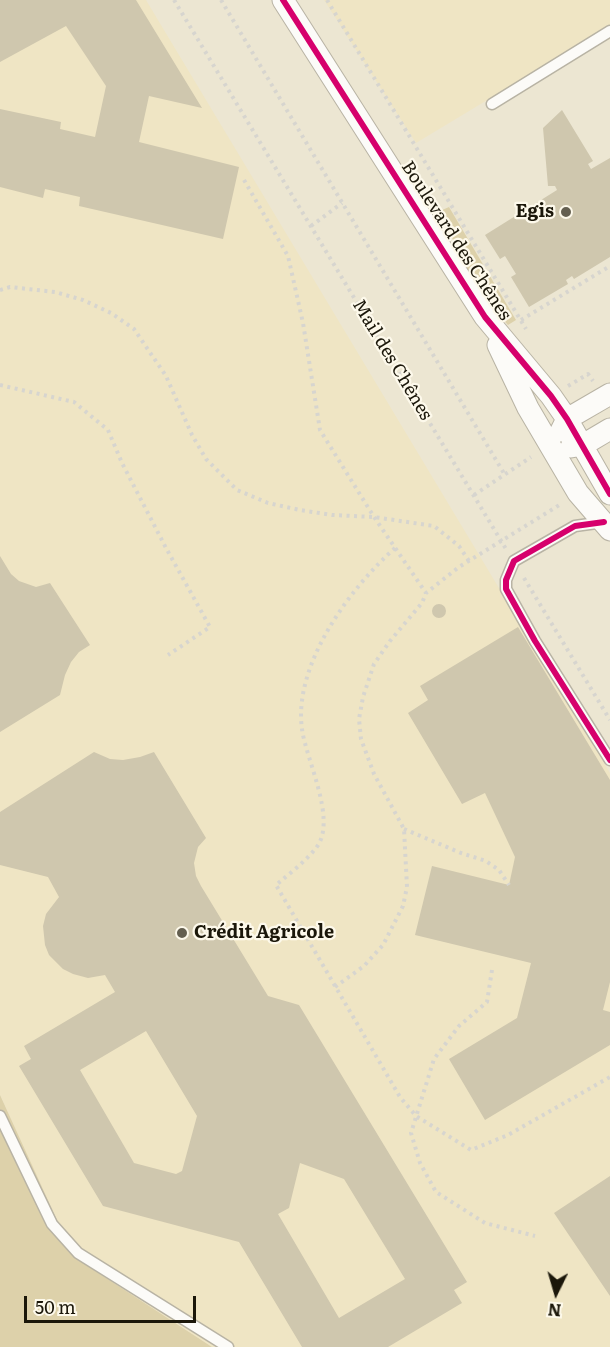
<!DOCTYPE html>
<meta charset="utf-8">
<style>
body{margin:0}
#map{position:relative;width:610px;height:1347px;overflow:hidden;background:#ece6d2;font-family:Literata,serif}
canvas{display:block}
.north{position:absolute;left:526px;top:1263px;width:60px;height:60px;-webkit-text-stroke:4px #fdf9eb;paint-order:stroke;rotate:185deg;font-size:16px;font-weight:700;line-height:24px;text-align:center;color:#1b170a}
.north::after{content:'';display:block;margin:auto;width:21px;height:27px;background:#1b170a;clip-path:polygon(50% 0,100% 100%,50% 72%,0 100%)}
.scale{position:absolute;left:24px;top:1296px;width:172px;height:27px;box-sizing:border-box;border:3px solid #1b170a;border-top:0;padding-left:8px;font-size:18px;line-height:21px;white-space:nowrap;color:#1b170a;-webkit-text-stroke:4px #fdf9eb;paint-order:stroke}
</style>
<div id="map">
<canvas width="610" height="1347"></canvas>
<div class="north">N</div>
<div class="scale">50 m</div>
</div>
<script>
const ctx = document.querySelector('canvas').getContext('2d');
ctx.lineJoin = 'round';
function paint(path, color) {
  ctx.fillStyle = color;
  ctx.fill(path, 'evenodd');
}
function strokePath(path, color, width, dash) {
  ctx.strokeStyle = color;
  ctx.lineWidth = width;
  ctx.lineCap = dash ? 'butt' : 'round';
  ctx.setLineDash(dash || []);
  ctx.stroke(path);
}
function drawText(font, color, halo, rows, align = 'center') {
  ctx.font = font + ' Literata,serif';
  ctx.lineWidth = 4.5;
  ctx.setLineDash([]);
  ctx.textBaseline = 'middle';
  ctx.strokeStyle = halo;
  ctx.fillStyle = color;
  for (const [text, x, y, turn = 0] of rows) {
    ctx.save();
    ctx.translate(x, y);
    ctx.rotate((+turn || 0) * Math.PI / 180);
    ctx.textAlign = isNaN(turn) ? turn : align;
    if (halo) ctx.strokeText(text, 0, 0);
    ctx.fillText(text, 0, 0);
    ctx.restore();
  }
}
paint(new Path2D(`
 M0,0H146L610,773V1347H212L74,1257L0,1095Z
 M324,0H610V26L416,143Z`), '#efe5c4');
paint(new Path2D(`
 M449,207L516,320L508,325L482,297L469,275L440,211Z
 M0,1095L74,1257L212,1347H0Z`), '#ddd1aa');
paint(new Path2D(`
 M0,0H136L202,108L149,96L139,142L239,167L223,239L79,206L80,197L45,189L43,198L0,187V109L61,122L60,129L95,137L106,86L66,26L0,62Z
 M562,110L593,161L588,164L591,169L610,158V257L574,279L572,276L566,280L568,284L529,307L511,277L516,274L505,256L500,259L485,235L557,190L555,186H548L543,128Z
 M0,556L11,574L19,581L36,587L50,583L90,645L79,652L71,662L65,675L60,695L0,732Z
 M432 611a7 7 0 1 1 14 0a7 7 0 1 1-14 0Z
 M518,627L610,780V982L603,1010L610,1012V1045L485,1120L449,1059L517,1018L531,963L415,935L432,866L509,885L515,857L485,793L462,804L408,713L428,700L420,686Z
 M94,752L110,759L123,760L140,757L154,752L206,838L198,847L194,863L196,876L201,886L268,996L299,1005L467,1282L454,1290L462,1303L388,1347H302L239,1242L103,1206L19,1066L31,1059L24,1046L115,992L105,975L88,978L73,974L63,969L49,955L45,945L43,926L46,914L59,897L48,877L0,865V812ZM146,1031L197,1116L182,1171L176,1174L134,1163L80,1070ZM300,1163L344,1179L405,1279L339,1318L278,1214L289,1208Z
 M610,1176V1296L554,1213Z`), '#cfc7ae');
const service = new Path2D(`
 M492,104L610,31
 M604,522L575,526L514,561L506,580V589L535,641L610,760
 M0,1116L52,1224L78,1253L228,1347`);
const minor = new Path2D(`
 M283,0L485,317L551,396L567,419L610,494
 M498,345L528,408L578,493L610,530
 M561,431L567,419L610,394
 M571,447L583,445L610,429`);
strokePath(service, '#b8b3a4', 13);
strokePath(minor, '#b8b3a4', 23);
strokePath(new Path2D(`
 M174,0L506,549
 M221,0L505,475
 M327,0L526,329
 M244,180L288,256L303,323L320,430L374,517L426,593
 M311,226L342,203
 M0,290L10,287L55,292L83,300L111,313L134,329L166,376L192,435L206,459L237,490L268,503L300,510L332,515L374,517L434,526L459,546L469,561
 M521,320L610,266
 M0,385L74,402L108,430L122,463L166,548L210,627L168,655
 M568,386L588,374L593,381
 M474,495L531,457
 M395,548C350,588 293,665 302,729C306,760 338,821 316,848C305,862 289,874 276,885L400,1097L416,1116L471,1150L508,1135L610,1077
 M524,578L610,720
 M404,829L461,853L486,861L499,870L509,885
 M492,970L487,1002L459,1026L434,1059L411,1133L420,1163L436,1192L485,1223L535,1236
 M335,987L364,966L383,945L403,906L407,887L404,829L374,774L361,739L359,719L363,697L374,664L390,641L422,603L426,593L459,567L561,504`), '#d7d5cf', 4, [3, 4.5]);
strokePath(service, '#fcfbf8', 10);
strokePath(minor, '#fcfbf8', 21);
strokePath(new Path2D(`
 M283,0L485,317L551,396L567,419L610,494
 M604,522L575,526L514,561L506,580V589L535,641L610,760`), '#d6006c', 6);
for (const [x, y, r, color] of [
 [566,212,6,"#645f50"],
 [182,933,6,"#645f50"]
]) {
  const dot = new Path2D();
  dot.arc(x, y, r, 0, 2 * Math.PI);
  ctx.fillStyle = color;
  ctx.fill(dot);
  strokePath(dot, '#fdf9eb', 2);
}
drawText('bold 18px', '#1b170a', '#fdf9eb', [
 ["Egis",554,212],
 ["Crédit Agricole",194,933,"left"]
], 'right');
drawText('18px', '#1b170a', '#fdf9eb', [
 ["Boulevard des Chênes",456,241,57],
 ["Mail des Chênes",392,360,59]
]);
</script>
